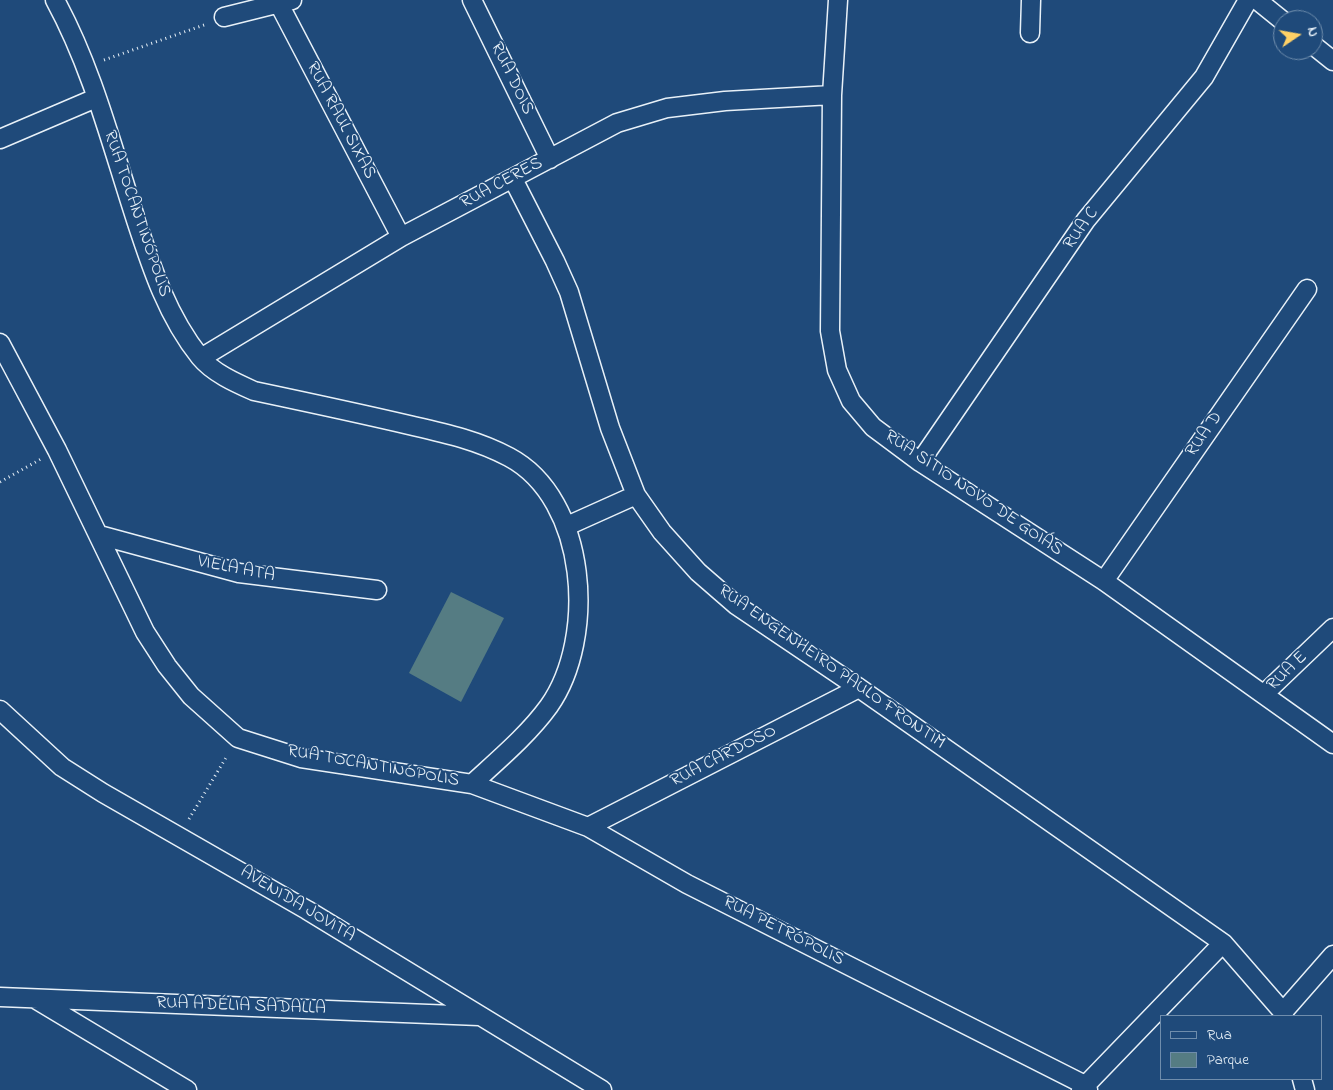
<!DOCTYPE html>
<meta charset="utf-8">
<style>
body{margin:0}
#map{position:relative;width:1333px;height:1090px;overflow:hidden;background:#1f4a7a;font-family:"Indie Flower",sans-serif}
canvas{display:block}
.legend{position:absolute;left:1160px;top:1015px;width:162px;height:65px;box-sizing:border-box;background:#1f4a7a;border:1px solid #6f8dac;margin:0;padding:6px 9px;list-style:none;font-size:15px;color:#e8f1f8}
.legend li{display:flex;align-items:center;gap:10px;height:25px}
.legend b{width:25px;border:1px solid #6f8dac}
.north{position:absolute;left:1273px;top:10px;width:50px;height:50px;box-sizing:border-box;background:#1f4a7a;border:1px solid #6f8dac;border-radius:50%;rotate:78deg;font-size:14px;font-weight:700;line-height:20px;text-align:center;color:#e8f1f8}
.north::after{content:'';display:block;margin:auto;width:18px;height:22px;background:#ffd166;clip-path:polygon(50% 0,100% 100%,50% 72%,0 100%)}
</style>
<div id="map">
<canvas width="1333" height="1090"></canvas>
<ul class="legend">
<li><b style="height:6px;background:#1f4a7a"></b>Rua</li>
<li><b style="height:14px;background:#557c83"></b>Parque</li>
</ul>
<div class="north">N</div>
</div>
<script>
const ctx = document.querySelector('canvas').getContext('2d');
ctx.lineJoin = 'round';
function paint(path, color) {
  ctx.fillStyle = color;
  ctx.fill(path, 'evenodd');
}
function strokePath(path, color, width, dash) {
  ctx.strokeStyle = color;
  ctx.lineWidth = width;
  ctx.lineCap = dash ? 'butt' : 'round';
  ctx.setLineDash(dash || []);
  ctx.stroke(path);
}
function drawText(font, color, halo, rows, align = 'center') {
  ctx.font = font + ' "Indie Flower",sans-serif';
  ctx.lineWidth = 4;
  ctx.setLineDash([]);
  ctx.textBaseline = 'middle';
  ctx.strokeStyle = halo;
  ctx.fillStyle = color;
  for (const [text, x, y, turn = 0] of rows) {
    ctx.save();
    ctx.translate(x, y);
    ctx.rotate((+turn || 0) * Math.PI / 180);
    ctx.textAlign = isNaN(turn) ? turn : align;
    if (halo) ctx.strokeText(text, 0, 0);
    ctx.fillText(text, 0, 0);
    ctx.restore();
  }
}
paint(new Path2D(`
 M451,592L504,618L461,702L409,673Z`), '#557c83');
const minor = new Path2D(`
 M472,0L550,159
 M838,0L832,95L830,331L837,370L851,401L873,427L920,462L1104,581L1333,744
 M1257,0L1283,21
 M279,4L401,237
 M224,17L292,0
 M1030,33L1031,0
 M1313,45L1333,61
 M0,139L96,98
 M513,179L555,261L569,292L610,428L636,495L662,532L698,572L736,605L859,688L1223,943L1283,1012L1284,1016
 M0,343L57,450L145,632L167,666L191,696L238,738L301,758L472,784C498,760 528,735 549,706C597,638 588,499 509,457C477,440 444,433 409,425C358,413 306,402 254,391C236,383 213,373 200,357C167,316 151,266 135,217C111,143 92,68 55,0
 M201,358L401,237L617,123L667,108L725,101L832,95
 M920,462L1086,220L1204,77L1248,0
 M567,526L636,495
 M99,535L239,573L377,590
 M1104,581L1307,289
 M1264,694L1333,628
 M0,710L62,767L103,793L307,910L602,1090
 M472,784L588,827L687,884L1087,1086L1088,1090
 M588,827L859,688
 M0,997L479,1016
 M37,1000L187,1090
 M1283,1012L1333,955
 M1302,1079L1305,1090
 M1081,1090L1223,943`);
strokePath(minor, '#e8f1f8', 21);
strokePath(new Path2D(`
 M104,60L207,24
 M0,482L41,459
 M189,819L227,756`), '#e8f1f8', 3, [1, 4]);
strokePath(minor, '#1f4a7a', 18);
drawText('18px', '#e8f1f8', '#1f4a7a', [
 ["RUA DOIS",511,79,64],
 ["RUA RAUL SIXAS",340,121,62],
 ["RUA CERES",502,184,-28],
 ["RUA TOCANTINÓPOLIS",136,214,71],
 ["RUA C",1082,229,-54],
 ["RUA D",1205,435,-55],
 ["RUA SÍTIO NOVO DE GOIÁS",973,494,34],
 ["VIELA ATA",236,570,11],
 ["RUA ENGENHEIRO PAULO FRONTIM",831,668,35],
 ["RUA E",1288,672,-44],
 ["RUA CARDOSO",724,757,-27],
 ["RUA TOCANTINÓPOLIS",373,767,10],
 ["AVENIDA JOVITA",297,905,31],
 ["RUA PETRÓPOLIS",783,932,27],
 ["RUA ADÉLIA SADALLA",241,1007,2]
]);
</script>
